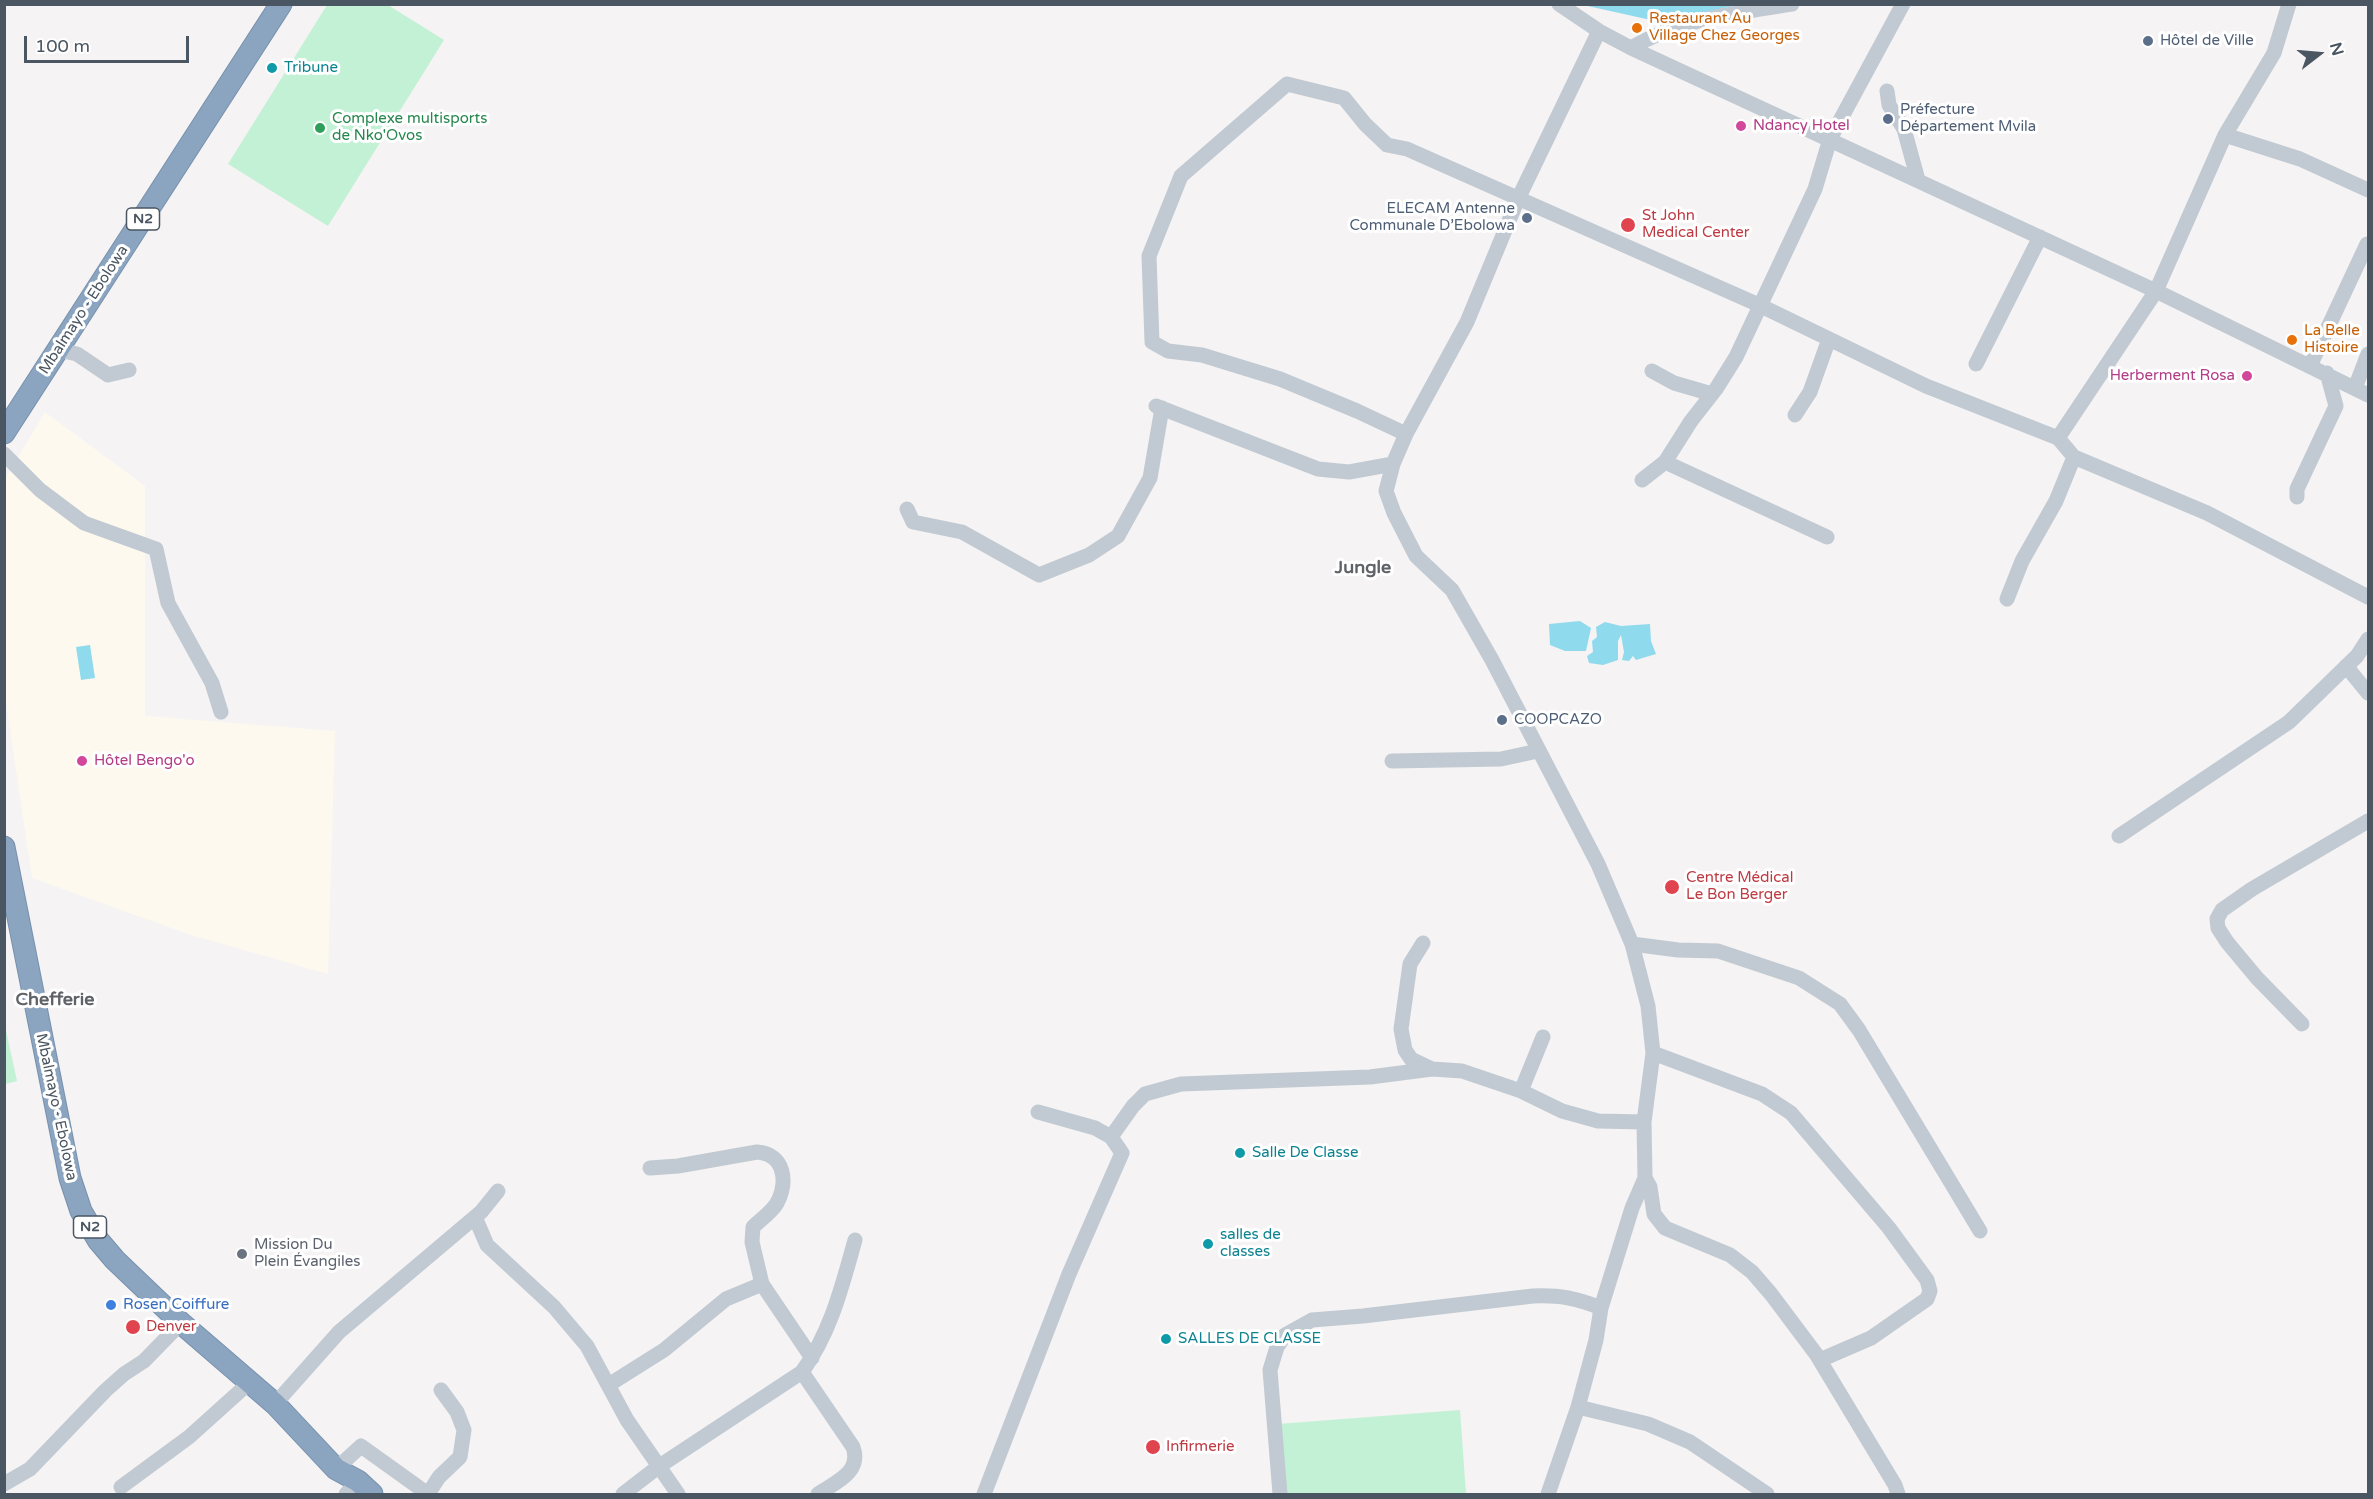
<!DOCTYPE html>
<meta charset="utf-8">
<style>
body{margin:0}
#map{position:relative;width:2373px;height:1499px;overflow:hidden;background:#f5f3f3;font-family:"Varela Round",sans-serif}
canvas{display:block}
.frame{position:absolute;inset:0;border:6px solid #4a5661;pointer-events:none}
.north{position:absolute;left:2289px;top:24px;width:60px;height:60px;-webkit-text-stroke:4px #fff;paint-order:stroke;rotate:74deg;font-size:16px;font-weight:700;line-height:24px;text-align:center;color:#4a5661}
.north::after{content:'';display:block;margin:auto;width:21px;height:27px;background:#4a5661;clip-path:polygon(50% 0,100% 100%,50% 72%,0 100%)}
.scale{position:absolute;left:24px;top:36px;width:165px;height:27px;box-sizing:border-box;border:3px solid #4a5661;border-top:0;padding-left:8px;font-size:18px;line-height:21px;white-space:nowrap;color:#4a5661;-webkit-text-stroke:4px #fff;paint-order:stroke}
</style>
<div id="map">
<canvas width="2373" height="1499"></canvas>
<div class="frame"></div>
<div class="north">N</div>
<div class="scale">100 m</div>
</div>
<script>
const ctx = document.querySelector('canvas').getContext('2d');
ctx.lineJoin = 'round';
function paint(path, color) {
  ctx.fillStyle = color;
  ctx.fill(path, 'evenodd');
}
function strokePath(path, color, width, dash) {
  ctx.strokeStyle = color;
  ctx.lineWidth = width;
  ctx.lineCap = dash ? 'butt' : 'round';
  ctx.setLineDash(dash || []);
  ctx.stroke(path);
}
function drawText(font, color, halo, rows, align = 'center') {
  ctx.font = font + ' "Varela Round",sans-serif';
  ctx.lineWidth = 6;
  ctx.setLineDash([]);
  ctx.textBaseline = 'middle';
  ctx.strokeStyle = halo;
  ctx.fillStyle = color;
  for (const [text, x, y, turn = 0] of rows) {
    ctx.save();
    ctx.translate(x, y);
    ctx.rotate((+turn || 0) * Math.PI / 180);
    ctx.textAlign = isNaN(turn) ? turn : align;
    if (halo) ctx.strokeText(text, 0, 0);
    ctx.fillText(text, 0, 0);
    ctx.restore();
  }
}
paint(new Path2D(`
 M45,412L145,486V716L335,731L328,974L188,934L32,878L5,696L4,480Z`), '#fdf9ef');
paint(new Path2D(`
 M327,5H388L444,40L328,226L228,164Z
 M4,1021L17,1081L5,1084H4Z
 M1460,1410L1466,1494H1283L1278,1424Z`), '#c3f1d5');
paint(new Path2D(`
 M1583,5H1738L1660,22Z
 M1580,621L1591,628L1586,651H1565L1550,645L1549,624Z
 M1605,622L1621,626L1650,624L1651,641L1656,654L1636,660L1633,656L1629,661L1622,660L1624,652L1621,635L1618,641V660L1603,665L1589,663L1587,656L1593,652L1592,641L1597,637L1596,627Z
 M90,645L95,678L81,680L76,647Z`), '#90daee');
const highway = new Path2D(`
 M4,433L281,4
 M4,847L70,1178L81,1211L98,1240L115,1260L181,1323L275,1404L336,1469L358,1481L372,1494`);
strokePath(highway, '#7690ad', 23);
strokePath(new Path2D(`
 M1559,4L1599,31L1631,48L2156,291L2368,395
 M1631,48C1679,19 1737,13 1792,4
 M1887,91L1889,105L1904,129L1918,180
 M2225,135L2300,159L2368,190
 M59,350L77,354L108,375L129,370
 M1976,364L2040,237
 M2310,366L2367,244
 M1652,371L1674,383L1712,394
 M2355,388L2368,354
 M1156,406L1318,469L1349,472L1393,464
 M1795,415L1810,392L1829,339
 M1406,434L1357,411L1280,379L1202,355L1168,351L1152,342L1149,256L1181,176L1287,84L1344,98L1365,124L1387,145L1407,149L1759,305L1926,386L2058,438L2074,457L2207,513L2368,597
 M2058,438L2156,291L2225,135L2274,53L2289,4
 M4,454L40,490L84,523L156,549L168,603L212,683L221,712
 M1665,462L1827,537
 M1642,480L1665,462L1691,421L1716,389L1736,357L1815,189L1830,139L1903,4
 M2297,497V489L2336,406L2327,373
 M907,509L913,522L962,532L1039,575L1089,555L1118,536L1150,478L1162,408
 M2007,599L2022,561L2056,501L2074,457
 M2346,666L2368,693
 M1392,761L1501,759L1538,751
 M2119,836L2289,722L2357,656L2368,639
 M1423,943L1410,964L1401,1029L1405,1050L1411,1059L1432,1069
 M1632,944L1678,950L1718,951L1799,978L1840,1004L1859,1030L1980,1231
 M2302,1024L2257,978L2227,942L2218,928L2217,919L2222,910L2252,889L2368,821
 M1653,1053L1762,1094L1791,1113L1889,1228L1927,1280L1930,1291L1927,1299L1871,1338L1820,1360
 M1521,1091L1543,1037
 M1111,1137L1133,1106L1145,1094L1181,1084L1370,1077L1432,1069L1462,1071L1521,1091L1562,1111L1598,1121L1644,1122
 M650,1168L678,1166L757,1152C785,1154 788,1182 777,1203C772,1212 760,1220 753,1227L752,1242L762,1284L812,1358
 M1645,1178L1650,1187L1654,1214L1665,1228L1730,1255L1752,1272L1771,1294L1816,1354L1895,1485L1898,1494
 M475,1217L487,1245L554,1307L587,1346L627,1420L678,1494
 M802,1372L853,1447C862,1472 836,1482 818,1494
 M610,1384L664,1350L726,1299L762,1284
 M275,1404L339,1332L481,1212L498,1191
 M1578,1407L1648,1424L1690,1442L1767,1494
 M336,1469L361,1446L428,1494
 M4,1484L30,1469L105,1391L124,1374L144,1361L181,1323
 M121,1487L189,1437L249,1383
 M346,1494L358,1481
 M428,1494L439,1477L460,1457L464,1430L457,1412L441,1390
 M623,1494L658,1467L802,1372C831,1332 842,1286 855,1240
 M984,1494L1069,1274L1122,1153L1111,1137L1095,1128L1038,1112
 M1280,1494L1270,1370L1277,1347L1285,1335L1312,1320L1363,1316L1533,1296C1560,1295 1576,1298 1601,1308
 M1548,1494L1578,1407L1596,1340L1601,1308L1632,1208L1645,1178L1644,1122L1653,1053L1648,1006L1632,944L1598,864L1492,660L1452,590L1416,556L1394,513L1386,491L1393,464L1406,434L1467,322L1518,199L1599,31`), '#c1cad2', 15);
strokePath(highway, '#8ba5c1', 21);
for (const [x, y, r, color] of [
 [1637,28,6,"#e8710a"],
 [2148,41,6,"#5c6f8a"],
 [272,68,6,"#0f9aa8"],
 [1888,119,6,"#5c6f8a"],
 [1741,126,6,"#d1479c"],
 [320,128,6,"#2e9e5b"],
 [1527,218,6,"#5c6f8a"],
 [1628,225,8,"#e0444e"],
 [2292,340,6,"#e8710a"],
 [2247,376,6,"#d1479c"],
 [1502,720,6,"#5c6f8a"],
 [82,761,6,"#d1479c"],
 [1672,887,8,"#e0444e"],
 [1240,1153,6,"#0f9aa8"],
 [1208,1244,6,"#0f9aa8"],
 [242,1254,6,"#6b7280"],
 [111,1305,6,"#3f7fe0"],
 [133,1327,8,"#e0444e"],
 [1166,1339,6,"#0f9aa8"],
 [1153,1447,8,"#e0444e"]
]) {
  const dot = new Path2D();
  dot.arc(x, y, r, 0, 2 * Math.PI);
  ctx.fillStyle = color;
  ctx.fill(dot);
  strokePath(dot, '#fff', 2);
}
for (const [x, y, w] of [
 [143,219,33],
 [90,1227,33]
]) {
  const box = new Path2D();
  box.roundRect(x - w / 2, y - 11, w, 22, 4.5);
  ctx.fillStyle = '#fff';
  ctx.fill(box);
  strokePath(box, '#4a5661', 1.5);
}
drawText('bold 14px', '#4a5661', null, [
 ["N2",143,219],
 ["N2",90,1227]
]);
drawText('15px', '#c56008', '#fff', [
 ["Restaurant Au",1649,19],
 ["Village Chez Georges",1649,36],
 ["La Belle",2304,331],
 ["Histoire",2304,348]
], 'left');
drawText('15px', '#4e5e75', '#fff', [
 ["Hôtel de Ville",2160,41],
 ["Préfecture",1900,110],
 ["Département Mvila",1900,127],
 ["ELECAM Antenne",1515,209,"right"],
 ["Communale D’Ebolowa",1515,226,"right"],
 ["COOPCAZO",1514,720]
], 'left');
drawText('15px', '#0d838f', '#fff', [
 ["Tribune",284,68],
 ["Salle De Classe",1252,1153],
 ["salles de",1220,1235],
 ["classes",1220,1252],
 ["SALLES DE CLASSE",1178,1339]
], 'left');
drawText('15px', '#27864d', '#fff', [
 ["Complexe multisports",332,119],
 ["de Nko'Ovos",332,136]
], 'left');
drawText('15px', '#b23c85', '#fff', [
 ["Ndancy Hotel",1753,126],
 ["Herberment Rosa",2235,376,"right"],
 ["Hôtel Bengo'o",94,761]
], 'left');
drawText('15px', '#be3a42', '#fff', [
 ["St John",1642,216],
 ["Medical Center",1642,233],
 ["Centre Médical",1686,878],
 ["Le Bon Berger",1686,895],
 ["Denver",146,1327],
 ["Infirmerie",1166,1447]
], 'left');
drawText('15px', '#4a5661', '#fff', [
 ["Mbalmayo - Ebolowa",84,310,-57],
 ["Mbalmayo - Ebolowa",56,1107,78]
]);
drawText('15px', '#5b616d', '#fff', [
 ["Mission Du",254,1245],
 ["Plein Évangiles",254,1262]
], 'left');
drawText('15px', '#366cbe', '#fff', [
 ["Rosen Coiffure",123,1305]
], 'left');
drawText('bold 18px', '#5f6368', '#fff', [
 ["Jungle",1363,568],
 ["Chefferie",55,1000]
]);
</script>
